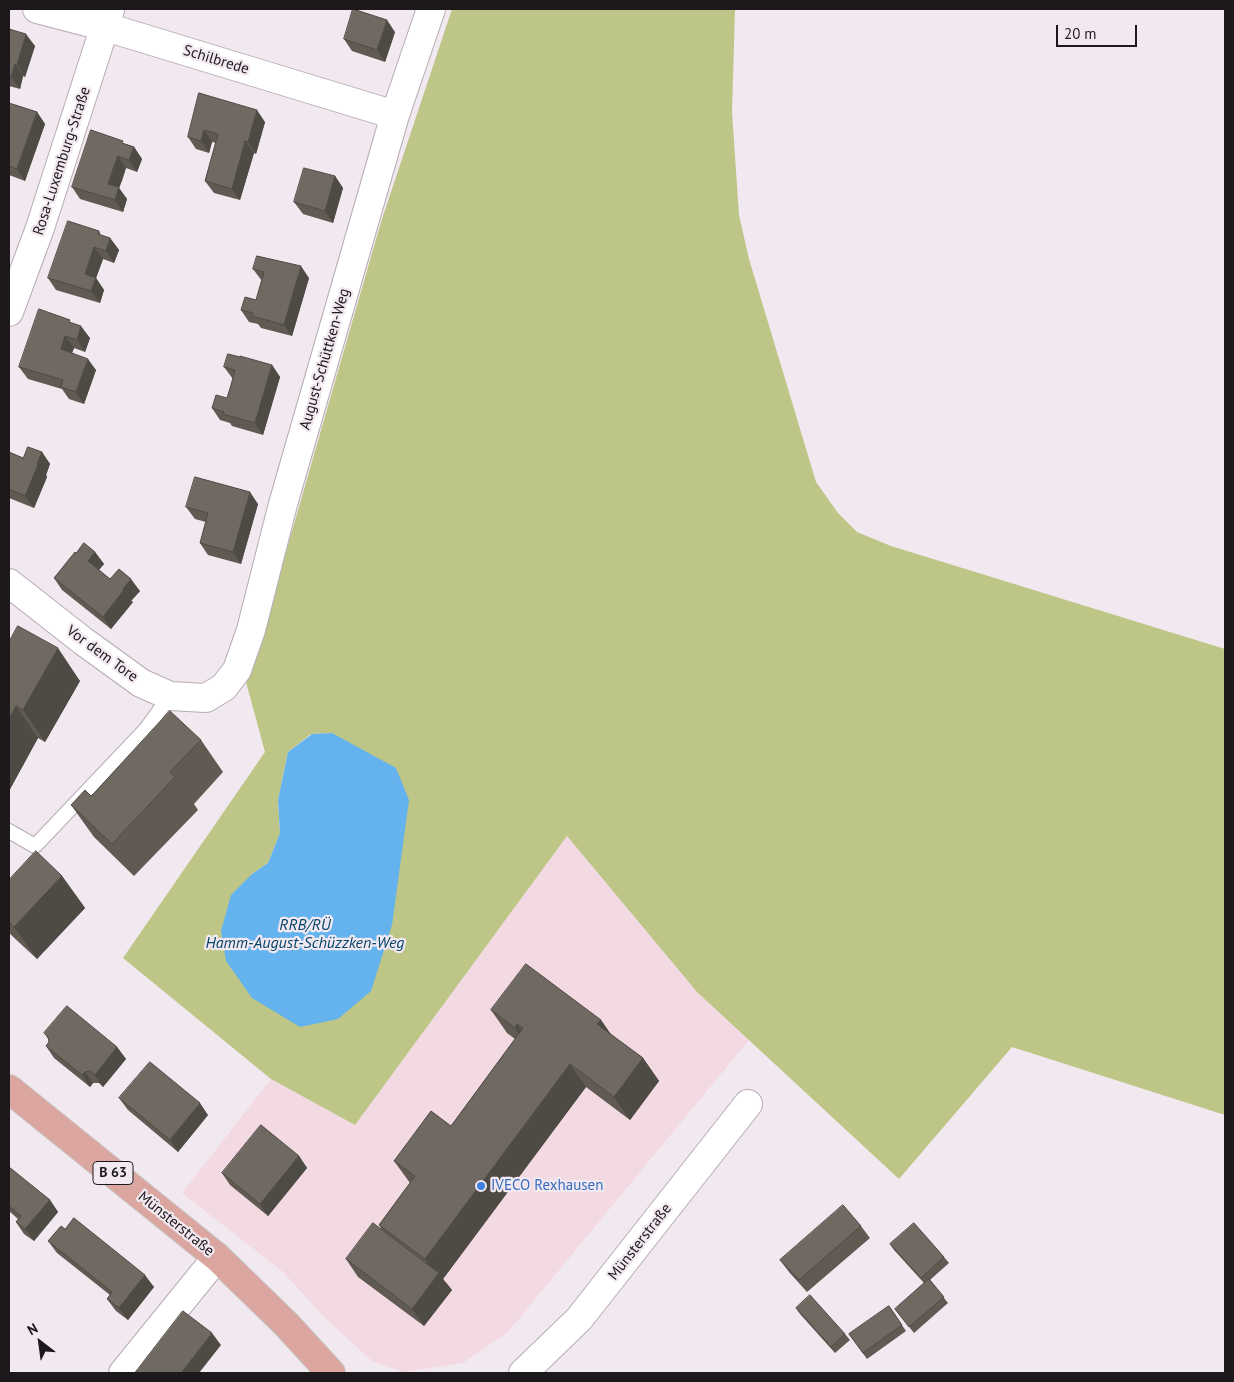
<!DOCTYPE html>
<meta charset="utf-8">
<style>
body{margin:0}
#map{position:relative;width:1234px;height:1382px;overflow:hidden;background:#f2e8f0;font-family:"PT Sans",sans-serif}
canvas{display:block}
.frame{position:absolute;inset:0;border:10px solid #1c181b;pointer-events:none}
.north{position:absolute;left:15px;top:1317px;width:50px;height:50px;-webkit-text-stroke:4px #f2e8f0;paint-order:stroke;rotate:330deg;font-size:14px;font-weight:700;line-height:20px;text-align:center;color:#1c181b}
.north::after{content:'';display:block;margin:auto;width:18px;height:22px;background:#1c181b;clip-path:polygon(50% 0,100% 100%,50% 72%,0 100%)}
.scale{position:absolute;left:1056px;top:25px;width:81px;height:22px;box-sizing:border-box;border:2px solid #1c181b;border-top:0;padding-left:6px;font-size:15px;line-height:18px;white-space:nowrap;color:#1c181b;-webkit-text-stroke:4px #f2e8f0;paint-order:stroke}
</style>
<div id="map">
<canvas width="1234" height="1382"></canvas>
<div class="frame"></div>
<div class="north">N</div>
<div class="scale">20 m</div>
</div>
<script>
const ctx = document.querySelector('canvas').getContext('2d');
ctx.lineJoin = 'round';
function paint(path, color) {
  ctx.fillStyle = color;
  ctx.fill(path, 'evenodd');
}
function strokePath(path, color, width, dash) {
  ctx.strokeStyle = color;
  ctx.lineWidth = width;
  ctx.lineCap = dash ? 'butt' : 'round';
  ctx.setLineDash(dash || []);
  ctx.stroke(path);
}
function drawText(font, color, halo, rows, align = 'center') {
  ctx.font = font + ' "PT Sans",sans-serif';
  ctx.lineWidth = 4.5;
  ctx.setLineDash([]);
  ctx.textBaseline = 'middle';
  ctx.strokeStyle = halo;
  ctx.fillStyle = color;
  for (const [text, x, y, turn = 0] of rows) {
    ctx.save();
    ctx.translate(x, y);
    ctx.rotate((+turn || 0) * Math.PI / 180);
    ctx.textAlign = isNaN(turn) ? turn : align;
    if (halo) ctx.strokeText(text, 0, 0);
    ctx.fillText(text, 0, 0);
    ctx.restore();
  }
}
paint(new Path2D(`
 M567,836L697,992L749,1040L508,1332L463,1363L403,1372L372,1361L326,1319L283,1272L182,1193L271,1079L355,1125Z`), '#f3dae2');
paint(new Path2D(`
 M452,9H735L732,112L739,215L749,259L816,482L838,513L857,532L891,546L1225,649V1115L1012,1047L899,1179L697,992L567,836L355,1125L271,1079L123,958L265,752L246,682L271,604L381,222ZM332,733L226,961L252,874L268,863L280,833L278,800L288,752L311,734Z`), '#bdc686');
paint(new Path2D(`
 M332,733L396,768L409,800L392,925L371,991L338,1019L300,1027L252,998L226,961L221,931L231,895L252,874L268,863L280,833L278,800L288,752L312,734Z`), '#64b3ef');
const lane = new Path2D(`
 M9,831L35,846L146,729L170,696`);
const street = new Path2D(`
 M37,9L106,27L395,115
 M9,312L40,228L110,10
 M9,583L83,641L141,683L170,696L206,698L224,687L237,670L251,630L283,504L395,115L431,9
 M123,1373L217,1257
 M523,1373L579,1319L748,1104`);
const primary = new Path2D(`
 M9,1089L217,1257L286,1324L331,1373`);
strokePath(lane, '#b6acb5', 16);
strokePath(street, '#b6acb5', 30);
strokePath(primary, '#c9c8c8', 30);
strokePath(lane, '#fff', 14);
strokePath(street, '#fff', 28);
strokePath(primary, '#daa69f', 28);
paint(new Path2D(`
 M9,29L35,46L25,77L23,76L20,89L9,86Z
 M395,32L385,62L352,51L344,39Z
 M199,93L265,122L256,154L254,153L240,200L214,193L205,181L216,143L212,142L209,153L196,149L188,137Z
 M9,103L37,112L45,124L25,181L9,175Z
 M125,144L134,147L142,159L137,172L126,168L122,181L119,188L127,199L123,212L80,199L72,187Z
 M335,176L343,188L333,223L303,214L294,202Z
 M99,231L101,235L110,238L119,250L114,263L103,259L96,278L104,290L100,303L56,290L48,278Z
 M253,269L309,278L292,336L261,328L258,324L249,322L241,310L256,300L262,281Z
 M72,323L90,338L85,352L74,348L72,353L96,370L84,404L69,399L62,389L28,379L19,367Z
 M272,365L280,377L263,435L232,426L230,423L220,420L212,408L227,398L233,379L224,367Z
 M9,452L23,458L42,452L50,464L46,475L47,477L34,508L9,498Z
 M258,504L241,564L208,555L200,543L206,522L195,519L186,507Z
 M95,552L104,564L99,570L110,579L140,591L131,601L133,602L111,629L62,590L54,578L76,553Z
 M9,642L80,681L45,742L38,738L9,791Z
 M201,740L223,772L194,804L198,810L134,876L94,837L71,805Z
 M62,876L85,908L37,959L9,933V880Z
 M491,1010L601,1020L611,1035L643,1058L659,1081L630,1120L586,1087L443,1279L452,1290L424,1326L358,1277L346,1259L382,1230L379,1225L410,1183L394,1161L451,1126L515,1039L507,1033Z
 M44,1033L117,1047L126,1059L103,1087L99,1083H93L90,1087L54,1058L46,1046L49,1042V1040Z
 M119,1098L208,1115L178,1152L128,1110Z
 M299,1156L307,1168L268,1216L230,1185L222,1173Z
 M9,1167L50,1200L58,1212L34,1241L24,1234L16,1222L18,1219L9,1211Z
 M861,1226L870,1238L807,1292L789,1272L780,1260Z
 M65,1229L154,1287L128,1320L116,1311L107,1299L110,1295L57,1253L48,1241Z
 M890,1244L944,1257L949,1263L930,1280L948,1303L914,1333L895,1309L924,1283L894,1250Z
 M889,1306L906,1331L867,1359L849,1334Z
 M796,1308L845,1334L850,1340L835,1353L800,1314Z`), '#605a53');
paint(new Path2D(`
 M387,20L395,32L385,62L377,50Z
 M26,34L35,46L25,77L17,65Z
 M15,64L23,76L20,89L11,77Z
 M257,110L265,122L256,154L248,142Z
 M37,112L45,124L25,181L17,169Z
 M204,130L212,142L209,153L201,141Z
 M245,141L254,153L240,200L232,189Z
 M134,147L142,159L137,172L129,160Z
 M118,156L126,168L119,188L127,199L123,212L115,200L108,184Z
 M335,176L343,188L333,223L325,211Z
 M110,238L119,250L114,263L106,251Z
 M94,247L103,259L96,278L104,290L100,303L91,291L85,274Z
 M301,266L309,278L292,336L284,325Z
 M81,326L90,338L85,352L77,340Z
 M65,336L74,348L69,361L61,349Z
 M88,359L96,370L84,404L76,392Z
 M272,365L280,377L263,435L255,423Z
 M42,452L50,464L46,475L47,477L34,508L25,496Z
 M250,492L258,504L241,564L233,552Z
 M95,552L104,564L96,573L88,561Z
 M131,579L140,591L131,601L133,602L111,629L103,617L123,589Z
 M58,648L80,681L45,742L23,710Z
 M16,706L38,738L9,791V719Z
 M62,876L85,908L37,959L14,927Z
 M601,1020L617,1043L597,1024Z
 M517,1024L533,1047L531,1051L515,1028Z
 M117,1047L126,1059L103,1087L95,1075Z
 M643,1058L659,1081L630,1120L614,1097Z
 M570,1064L586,1087L443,1279L452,1290L424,1326L412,1309L437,1276L425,1259Z
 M85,1072L93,1083L90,1087L82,1075Z
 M200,1103L208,1115L178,1152L170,1140Z
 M299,1156L307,1168L268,1216L260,1204Z
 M50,1200L58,1212L34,1241L25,1229Z
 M145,1275L154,1287L128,1320L119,1308Z
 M212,1333L221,1345L199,1373H181Z`), '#4e4a44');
const building = new Path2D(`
 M353,9L387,20L377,50L344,39Z
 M9,29L26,34L17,65L15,64L11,77L9,76Z
 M199,93L257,110L248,142L245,141L232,189L205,181L218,134L204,130L201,141L188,137Z
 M9,103L37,112L17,169L9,166Z
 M91,130L123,141L122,143L134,147L129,160L118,156L113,169L108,184L119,187L115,200L72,187Z
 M304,168L335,176L325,211L294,202Z
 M68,221L99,231L98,234L110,238L106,251L94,247L85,274L96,278L91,291L48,278Z
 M257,256L301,266L284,325L252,316L253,313L241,310L245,297L256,300L264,272L253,269Z
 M39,309L70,320L69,322L81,326L77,340L65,336L61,349L88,359L76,392L61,387L63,380L19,367Z
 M228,354L240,357V356L272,365L255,423L223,414L224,412L212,408L216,395L227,398L231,385L235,370L224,367Z
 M28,447L42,452L37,464L38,465L25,496L9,489V452L23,458Z
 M195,477L250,492L233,552L200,543L208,513L186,507Z
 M84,543L95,552L88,561L110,579L119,569L131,579L123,589L124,590L103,617L54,578L75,552L76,553Z
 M18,626L58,648L23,710L16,706L9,719V642Z
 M170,711L201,740L170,772L175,777L112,844L71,805L85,790L91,796Z
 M36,851L62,876L14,927L9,922V880Z
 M526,964L601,1020L597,1024L643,1058L614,1097L570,1064L425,1259L379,1225L415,1176L394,1161L431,1111L451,1126L523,1028L517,1024L515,1028L491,1010Z
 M67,1006L117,1047L95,1075L90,1071L85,1072L82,1075L46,1046L49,1042L48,1037L44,1033Z
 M150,1062L200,1103L170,1140L119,1098Z
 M261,1125L299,1156L260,1204L222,1173Z
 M9,1167L50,1200L25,1229L16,1222L21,1216L9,1206Z
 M843,1205L861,1226L799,1280L780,1260Z
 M74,1218L145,1275L119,1308L107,1299L112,1292L48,1241L61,1226L65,1229Z
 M373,1223L439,1273L412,1309L346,1259Z
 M914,1223L944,1257L921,1278L890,1244Z
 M929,1279L944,1297L909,1327L895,1309Z
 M810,1295L845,1334L831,1347L796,1308Z
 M889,1306L902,1325L863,1353L849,1334Z
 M183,1311L212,1333L181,1373H135Z`);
paint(building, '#706961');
strokePath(building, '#4e4a44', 1);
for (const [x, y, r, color] of [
 [481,1186,5,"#3f7fe0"]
]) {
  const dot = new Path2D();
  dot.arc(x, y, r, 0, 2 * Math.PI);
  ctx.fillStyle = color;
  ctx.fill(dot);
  strokePath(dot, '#f2e8f0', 2);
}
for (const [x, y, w] of [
 [113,1173,40]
]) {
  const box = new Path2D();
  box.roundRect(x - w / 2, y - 11.5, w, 23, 4);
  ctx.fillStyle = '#f2e8f0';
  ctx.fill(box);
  strokePath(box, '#1c181b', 1);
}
drawText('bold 14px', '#1c181b', null, [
 ["B 63",113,1173]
]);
drawText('15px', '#1c181b', '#f2e8f0', [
 ["Schilbrede",216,60,17],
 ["Rosa-Luxemburg-Straße",62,161,-72],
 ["August-Schüttken-Weg",325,359,-74],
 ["Vor dem Tore",102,654,36],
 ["Münsterstraße",176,1224,39],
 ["Münsterstraße",640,1242,-52]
]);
drawText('15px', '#366cbe', '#f2e8f0', [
 ["IVECO Rexhausen",491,1186]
], 'left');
drawText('italic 16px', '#04456b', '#f2e8f0', [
 ["RRB/RÜ",305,925],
 ["Hamm-August-Schüzzken-Weg",305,943]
]);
</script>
